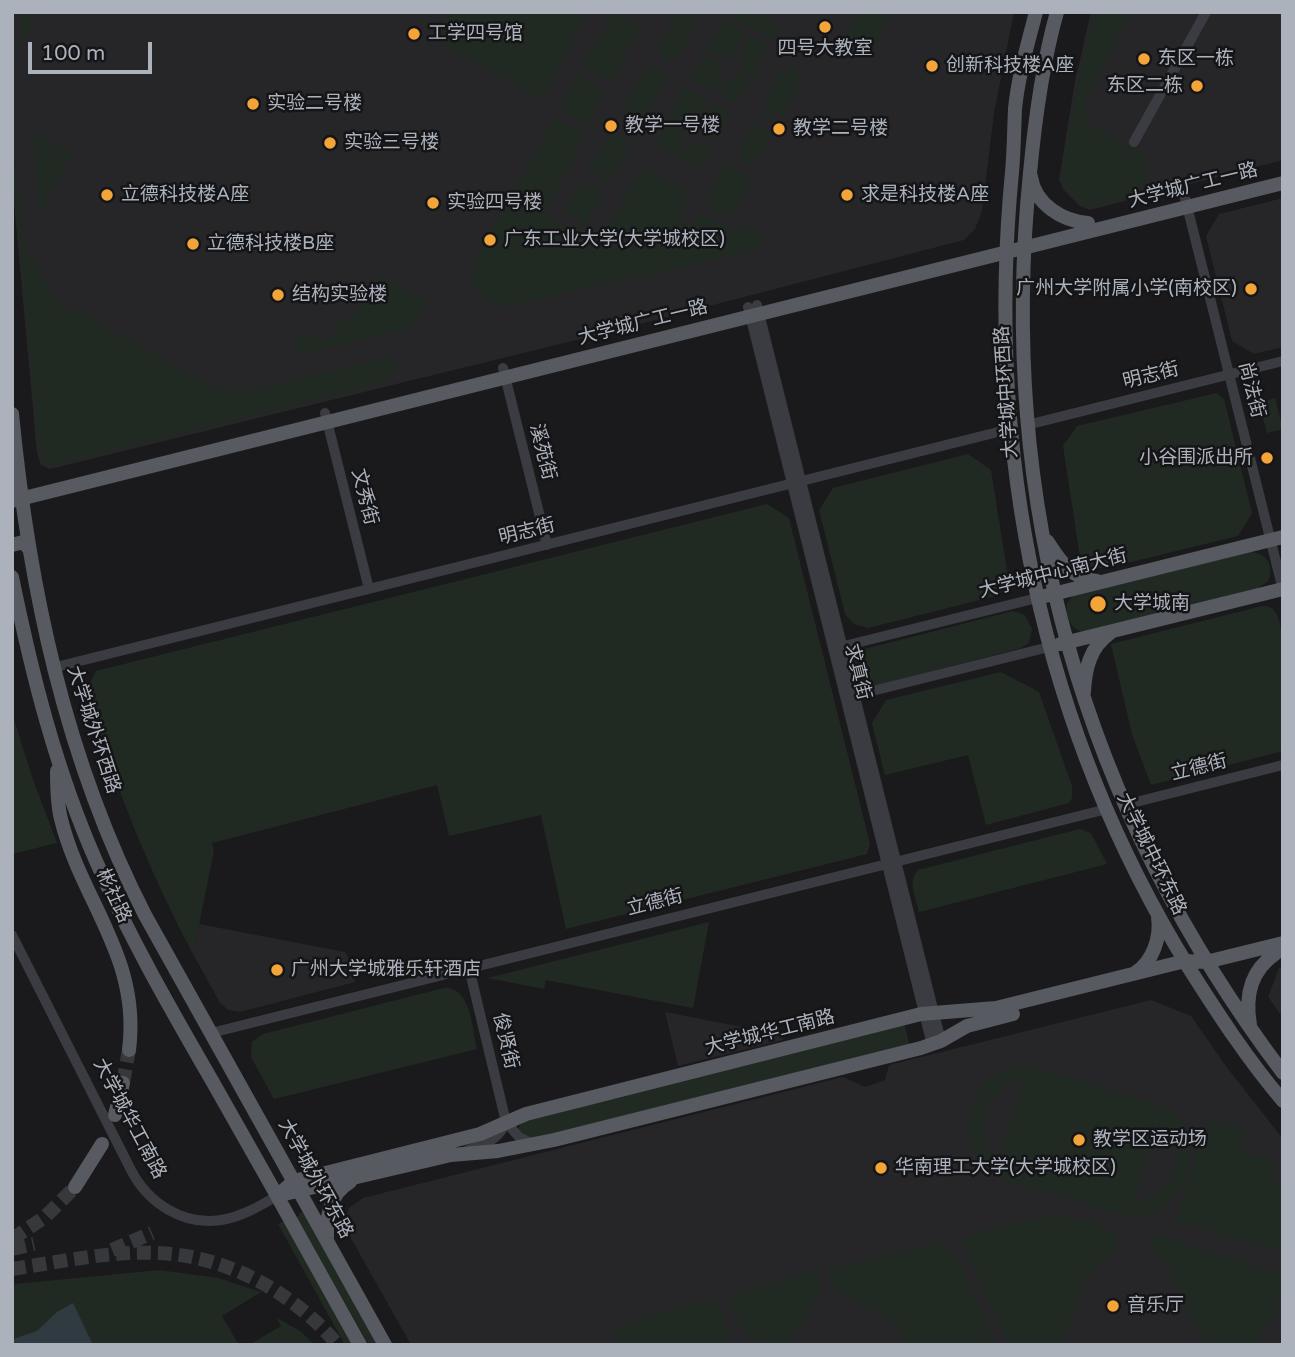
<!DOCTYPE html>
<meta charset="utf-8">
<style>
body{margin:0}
#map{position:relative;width:1295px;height:1357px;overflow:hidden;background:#1a1a1c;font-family:"Varela Round",sans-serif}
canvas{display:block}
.frame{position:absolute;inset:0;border:14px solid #acb2bc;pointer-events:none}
.scale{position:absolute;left:28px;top:42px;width:124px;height:32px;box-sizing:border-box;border:4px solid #acb2bc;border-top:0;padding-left:9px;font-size:21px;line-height:24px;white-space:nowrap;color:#acb2bc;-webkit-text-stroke:5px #151517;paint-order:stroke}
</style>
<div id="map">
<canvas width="1295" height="1357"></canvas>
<div class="frame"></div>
<div class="scale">100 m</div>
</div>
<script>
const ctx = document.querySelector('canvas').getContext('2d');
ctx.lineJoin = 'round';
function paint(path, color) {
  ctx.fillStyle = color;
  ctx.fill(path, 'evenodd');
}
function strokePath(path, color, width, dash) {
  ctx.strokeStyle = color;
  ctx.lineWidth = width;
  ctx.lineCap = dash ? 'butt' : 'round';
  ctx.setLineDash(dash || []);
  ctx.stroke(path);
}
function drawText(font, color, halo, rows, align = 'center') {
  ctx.font = font + ' "Varela Round","Noto Sans SC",sans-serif';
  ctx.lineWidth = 5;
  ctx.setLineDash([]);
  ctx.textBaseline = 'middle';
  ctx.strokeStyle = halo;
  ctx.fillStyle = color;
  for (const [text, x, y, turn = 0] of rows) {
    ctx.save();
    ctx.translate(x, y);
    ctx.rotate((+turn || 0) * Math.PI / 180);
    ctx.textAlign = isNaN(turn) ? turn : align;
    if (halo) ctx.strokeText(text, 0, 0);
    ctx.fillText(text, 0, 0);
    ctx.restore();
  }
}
paint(new Path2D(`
 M12,12H1014L994,113L982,211L975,229L964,240L609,332L50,469L41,465L37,453L12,180Z
 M1091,12H1283V160L1090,210L1080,206L1063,189L1059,180L1075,81Z
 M1283,198V347L1254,354L1232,341L1206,236L1219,214Z
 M199,924L345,952L348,957L355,982L240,1012L228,1010L220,1003L193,954Z
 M1283,967V1018L1268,997L1279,968Z
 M1151,1000L1191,1016L1228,1069L1283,1139V1345H411L343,1224L349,1208L363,1198L843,1077L865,1087L885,1080L889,1065Z
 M665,1012L783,1035V1040L678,1066Z`), '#262629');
paint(new Path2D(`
 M21,12H39L22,42Z
 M449,12H589L542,99L434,39Z
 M613,12L642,27L610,83L583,68Z
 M677,12L683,15L685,12L695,13L691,20L697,23L678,58L671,54L667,62L660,58L664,51L658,47Z
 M726,12H756L780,26L772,40L725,14Z
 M858,12H892L868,57L841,42Z
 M1093,12H1132L1086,98L1085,114L1091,125L1145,154L1141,162L1151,168L1136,196L1089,208C1078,204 1065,190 1061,179L1071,116Z
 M723,20L746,33L733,56L727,52L723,59L706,50Z
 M750,36L768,46L752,76L741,69L745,62L738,58Z
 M704,54L721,63L717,71L723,74L713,92L690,79Z
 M648,65L668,76L641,124L634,120L630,127L624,124L627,117L621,113Z
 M792,66L799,70L795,78L802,82L783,116L775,112L770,119L764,116L768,109L763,105L782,71L787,74Z
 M739,73L750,79L736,105L718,94L728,77L734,80Z
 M578,76L605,92L587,125L559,110Z
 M685,88L708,100L696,121L689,118L684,125L669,116Z
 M713,103L731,113L715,142L704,136L708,128L701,124Z
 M555,118L586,135L544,214L598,244L642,166L690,193L677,218L693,227L701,213L739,233L744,225L767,237L758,247L747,252L510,306C486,310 464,286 473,263Z
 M667,121L682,130L678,137L685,141L676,157L654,145Z
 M752,123L772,135L759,159L751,156L746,164L740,160L744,152L739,149Z
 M12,130L22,236C28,256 37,271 51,287L47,291L69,314L74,309L208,384L229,390L243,391L388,358L397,360L395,370L378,385L57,465L45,464L39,451L12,168Z
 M32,132L72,154L40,213L32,131Z
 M611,132L631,143L608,185L601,182L605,174L598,170L593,177L587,174Z
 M702,140L713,147L699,170L681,160L690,144L697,148Z
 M726,164L752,178L734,212L726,208L721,215L709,208L713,201L706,197Z
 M583,183L603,194L585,227L578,223L582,216L575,212L570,219L564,216Z
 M376,274L428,302L415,323L404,330L303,354L296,351L295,341C302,330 312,337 322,340C339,336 332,327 342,321C348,317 352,316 356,310Z
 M1217,393L1224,399L1252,513L1238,536L1106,568H1093L1081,564L1063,446L1077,426Z
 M1275,398L1283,429L1267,433L1259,403Z
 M968,454L991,470L1008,577L1004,591L995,596L868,628L854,624L845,614L819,510L833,488Z
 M767,504L789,518L870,844L867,854L566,929L541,815L449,836L437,785L212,843L214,851L193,954C148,869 114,783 86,691L96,671Z
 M1250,552C1266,552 1275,566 1268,581L1257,589L1082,632C1070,628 1065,616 1067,603L1073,596Z
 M1262,606C1268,606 1273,607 1276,613C1288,631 1283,725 1283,751L1151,785L1132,734L1111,644Z
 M1013,611L1025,615L1032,629L1029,643L1021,648L869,687C855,684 850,671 852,658L861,650Z
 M1001,672L1039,692L1072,786V798L1069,803L986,825L968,755L885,775L872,723L886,700Z
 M12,713L32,777L57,843L12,854Z
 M1080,829L1091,833L1107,864L919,912C916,898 907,881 918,870Z
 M709,922L693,1008L546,980L544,989L488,978Z
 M444,988C471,986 472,1029 477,1049L274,1099L251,1057L252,1042L263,1034Z
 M904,1022L910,1048L549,1138H528L518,1129L523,1119Z
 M1027,1064L1165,1107C1170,1112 1176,1117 1180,1122C1199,1147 1191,1188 1166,1205C1155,1213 1144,1215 1131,1218C1096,1207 1062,1196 1028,1186C1017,1182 1001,1180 992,1174C971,1159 961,1125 973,1102C984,1078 1002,1069 1027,1064ZM1025,1079L999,1160V1161C995,1156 990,1152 988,1147C973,1118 994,1083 1025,1079ZM1159,1120C1191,1152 1179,1195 1134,1202Z
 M1208,1118L1246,1130L1240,1151L1276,1162L1271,1179L1283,1183V1253L1176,1220Z
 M300,1212L305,1214L377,1345H369L297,1218Z
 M1055,1215L1092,1221L1118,1235L1114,1256C1079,1263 1073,1316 1064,1345H1009L960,1238L991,1228Z
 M284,1221L350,1340L351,1345H345L278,1224Z
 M1158,1235L1283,1275V1291L1278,1297V1311L1255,1345H1205L1168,1269L1147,1242Z
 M943,1241L962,1267L996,1345H901L903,1339L898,1326L831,1286V1268Z
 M159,1270L218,1278L261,1292L222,1316L239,1345H12V1287L15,1284Z
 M819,1270L822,1287L788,1345C745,1345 742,1331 727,1296Z
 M717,1299L730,1336L725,1345H621L612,1332C645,1313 680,1306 717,1299Z
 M277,1318L300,1331L315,1345H249L281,1326Z`), '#212a22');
paint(new Path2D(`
 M73,1303L93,1345H13V1339L37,1331L57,1312Z`), '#2f3a41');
strokePath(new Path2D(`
 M123,1083L129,1050
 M12,1239L45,1217L75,1187
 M12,1249L34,1244
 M112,1250L152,1233
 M12,1269C59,1262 109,1251 156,1253C226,1255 293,1292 338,1345`), '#37383c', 14, [14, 7]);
strokePath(new Path2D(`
 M1134,142L1206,12
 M1185,198L1283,590
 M757,305L941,1041
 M748,307L932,1045
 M503,368L547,545
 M325,413L369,589
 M1027,425L1283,361
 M836,648L1037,598
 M52,668L1010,429
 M848,697L1049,647
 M1124,805L1283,765
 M12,935L131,1170C148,1203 183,1226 221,1220C241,1217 260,1206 277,1196
 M469,968L506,1122L519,1137L532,1144
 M211,1033L1107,809
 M468,1150C485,1144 499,1140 506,1122`), '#3b3c41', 10);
strokePath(new Path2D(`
 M1036,12C1028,43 1018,77 1015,109C1014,130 1014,151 1012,172C985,452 1041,728 1189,968C1218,1014 1248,1060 1283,1101
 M1057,12C1042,65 1035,119 1030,173C996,504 1083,808 1283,1073
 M1031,177C1035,204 1062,221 1088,223
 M12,414C29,588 65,759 145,915L385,1345
 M12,501L1283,183
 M1047,541C1061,562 1070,578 1097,581
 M12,545L23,542L30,550
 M12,577C32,675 56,770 96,861C130,939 173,1013 215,1086C264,1172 312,1258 360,1345
 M1045,596L1283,537
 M1060,644L1283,589
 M1084,692C1085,669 1090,647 1110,633
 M57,771C57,787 57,804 61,819C81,901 141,957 129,1050
 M1135,973C1153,962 1161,937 1158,917
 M1250,1025C1245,997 1250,971 1275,954
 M115,1115L123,1083
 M75,1187L102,1144
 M280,1195L451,1155L498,1151L554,1140L921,1048L941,1041L967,1026L1013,1014
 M277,1196L294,1181L480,1134L526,1114L921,1014L996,1008L1185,961L1206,962L1283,943
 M327,1237C326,1215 330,1194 350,1182`), '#575a60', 14);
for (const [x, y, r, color] of [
 [825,27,7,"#f4a53a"],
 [414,34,7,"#f4a53a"],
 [1144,59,7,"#f4a53a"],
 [932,66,7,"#f4a53a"],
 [1197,86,7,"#f4a53a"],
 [253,104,7,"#f4a53a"],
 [611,126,7,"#f4a53a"],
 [779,129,7,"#f4a53a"],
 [330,143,7,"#f4a53a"],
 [107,195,7,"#f4a53a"],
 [847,195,7,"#f4a53a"],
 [433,203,7,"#f4a53a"],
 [490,240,7,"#f4a53a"],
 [193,244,7,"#f4a53a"],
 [1251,289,7,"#f4a53a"],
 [278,295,7,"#f4a53a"],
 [1267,458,7,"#f4a53a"],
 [1098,604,9,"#f4a53a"],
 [277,970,7,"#f4a53a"],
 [1079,1140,7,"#f4a53a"],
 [881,1168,7,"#f4a53a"],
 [1113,1306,7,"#f4a53a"]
]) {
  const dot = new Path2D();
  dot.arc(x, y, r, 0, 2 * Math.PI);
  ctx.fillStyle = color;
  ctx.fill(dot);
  strokePath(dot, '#151517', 2.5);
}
drawText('19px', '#acb2bc', '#151517', [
 ["工学四号馆",428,34],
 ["四号大教室",825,49,"center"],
 ["东区一栋",1158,59],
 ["创新科技楼A座",946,66],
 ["东区二栋",1183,86,"right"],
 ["实验二号楼",267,104],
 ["教学一号楼",625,126],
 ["教学二号楼",793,129],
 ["实验三号楼",344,143],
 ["立德科技楼A座",121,195],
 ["求是科技楼A座",861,195],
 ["实验四号楼",447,203],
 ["广东工业大学(大学城校区)",504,240],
 ["立德科技楼B座",207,244],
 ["广州大学附属小学(南校区)",1237,289,"right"],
 ["结构实验楼",292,295],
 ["小谷围派出所",1253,458,"right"],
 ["大学城南",1114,604],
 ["广州大学城雅乐轩酒店",291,970],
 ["教学区运动场",1093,1140],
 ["华南理工大学(大学城校区)",895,1168],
 ["音乐厅",1127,1306]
], 'left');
drawText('19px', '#acb2bc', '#151517', [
 ["大学城广工一路",1193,186,-14],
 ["大学城广工一路",643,323,-14],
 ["明志街",1151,376,-14],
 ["尚法街",1251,390,76],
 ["大学城中环西路",1007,392,-94],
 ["溪苑街",542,452,76],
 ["文秀街",364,497,76],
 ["明志街",527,532,-14],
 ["大学城中心南大街",1053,574,-14],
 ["求真街",857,672,76],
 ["大学城外环西路",93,730,72],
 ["立德街",1199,768,-14],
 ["大学城中环东路",1151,854,64],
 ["彬社路",113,896,65],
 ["立德街",655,903,-14],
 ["大学城华工南路",770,1033,-14],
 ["俊贤街",505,1041,77],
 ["大学城华工南路",129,1119,62],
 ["大学城外环东路",315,1179,61]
]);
</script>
